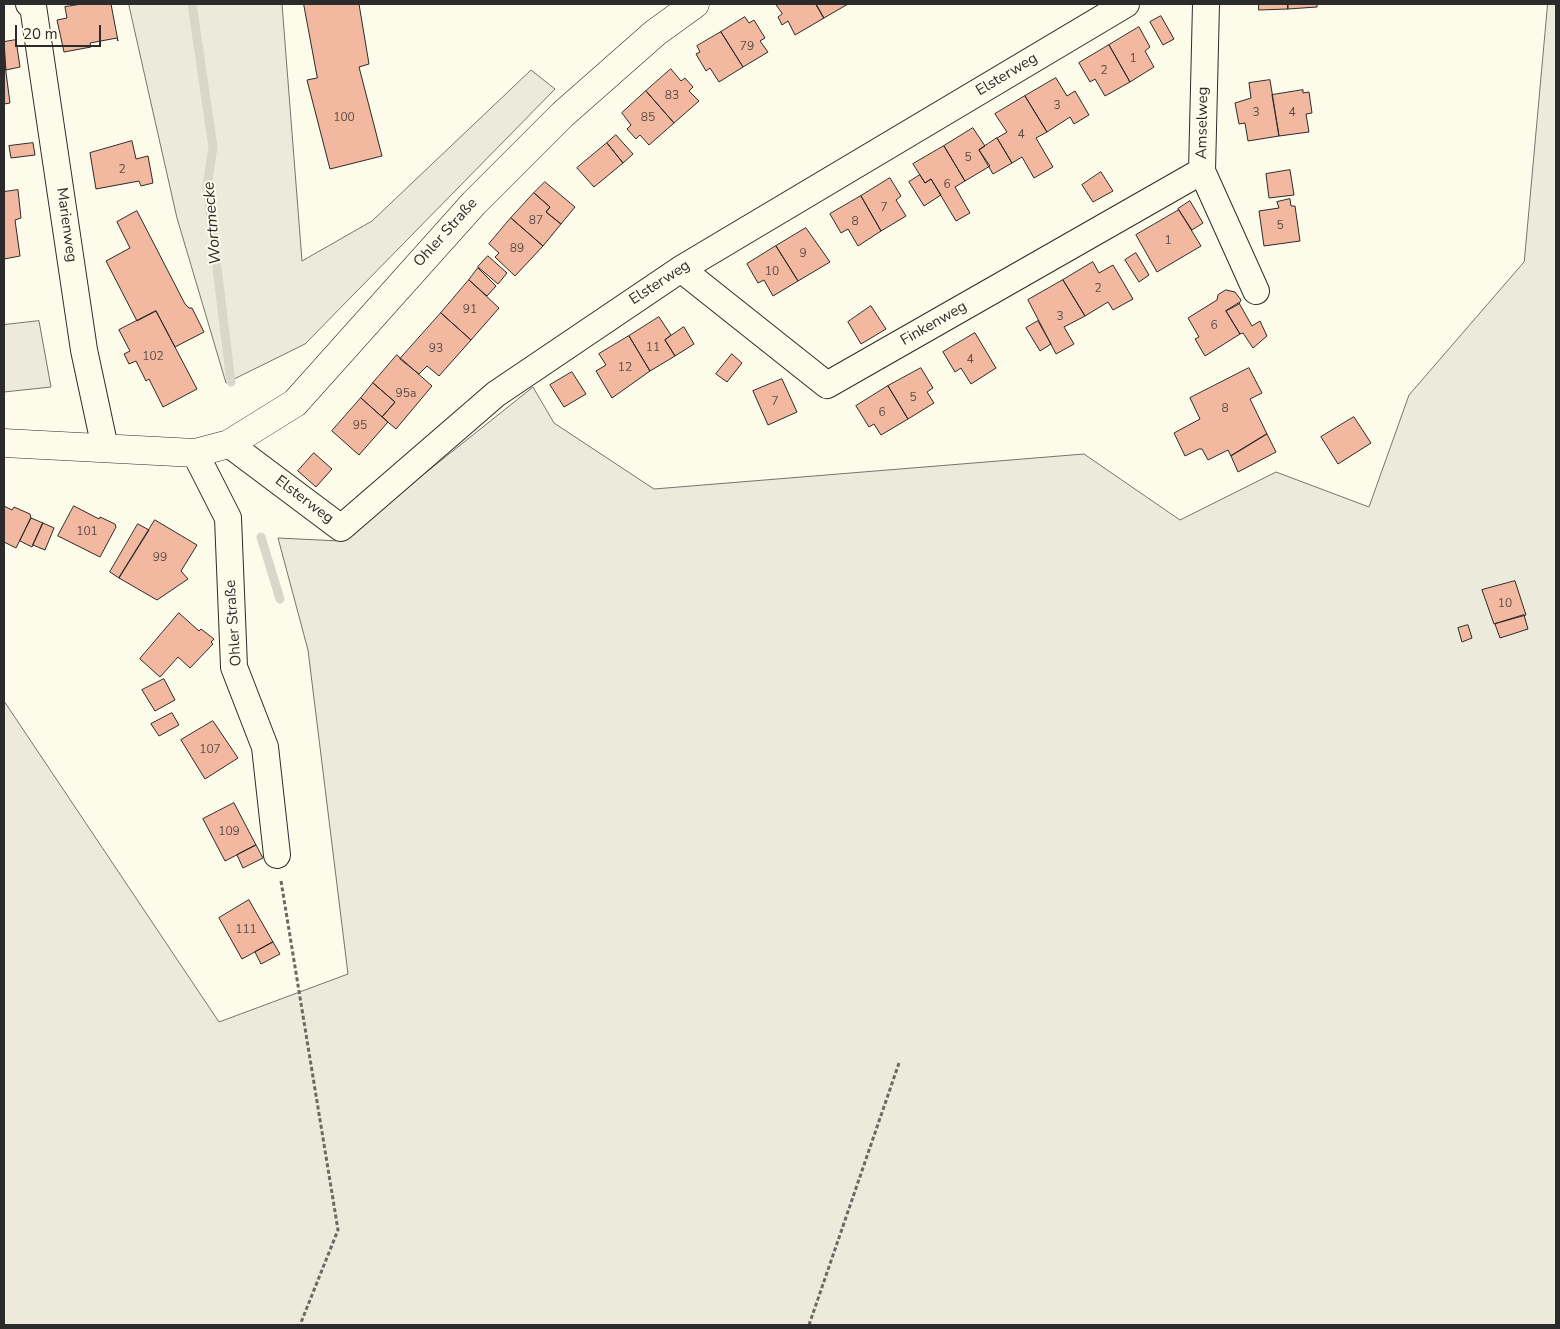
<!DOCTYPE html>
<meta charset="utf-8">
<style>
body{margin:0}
#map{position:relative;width:1560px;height:1329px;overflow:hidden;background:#fdfbea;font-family:"Nunito Sans",sans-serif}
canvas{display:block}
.frame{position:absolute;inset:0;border:5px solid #2b2b2b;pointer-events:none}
.scale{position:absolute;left:15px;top:25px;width:86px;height:22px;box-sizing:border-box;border:2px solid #2b2b2b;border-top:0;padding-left:6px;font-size:15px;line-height:18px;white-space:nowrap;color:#2b2b2b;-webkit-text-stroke:4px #fdfbea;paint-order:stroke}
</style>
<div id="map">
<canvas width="1560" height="1329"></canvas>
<div class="frame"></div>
<div class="scale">20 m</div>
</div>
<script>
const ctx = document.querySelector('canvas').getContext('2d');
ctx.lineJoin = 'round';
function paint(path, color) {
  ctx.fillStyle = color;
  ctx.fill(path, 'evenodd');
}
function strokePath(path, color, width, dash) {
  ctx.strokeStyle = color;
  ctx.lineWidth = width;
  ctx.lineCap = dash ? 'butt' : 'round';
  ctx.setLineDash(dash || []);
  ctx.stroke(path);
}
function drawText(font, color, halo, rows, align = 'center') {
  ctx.font = font + ' "Nunito Sans",sans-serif';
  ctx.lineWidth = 4;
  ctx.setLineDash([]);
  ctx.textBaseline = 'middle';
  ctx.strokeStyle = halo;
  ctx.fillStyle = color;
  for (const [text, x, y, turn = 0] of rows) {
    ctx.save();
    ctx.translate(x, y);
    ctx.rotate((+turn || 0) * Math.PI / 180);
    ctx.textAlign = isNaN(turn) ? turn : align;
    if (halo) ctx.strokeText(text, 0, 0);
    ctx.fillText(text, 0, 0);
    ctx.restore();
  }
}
const green = new Path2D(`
 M129,4H282L302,261L372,221L531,70L555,89L305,344L226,383L177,218Z
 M1548,4H1556V1325H4V701L219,1022L348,974L308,650L278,538L340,541L533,387L554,423L654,489L1084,454L1180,520L1276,472L1369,507L1409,395L1524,262Z`);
paint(green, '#ecebdb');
strokePath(green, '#74746e', 1);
const parking = new Path2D(`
 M39,321L51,387L4,392V325Z`);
paint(parking, '#eceadb');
strokePath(parking, '#74746e', 1);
strokePath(new Path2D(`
 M192,4L213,147L207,186L231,382
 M261,537L280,599`), '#d8d7c9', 9);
const building = new Path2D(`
 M82,4H111L118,41L117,38L90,43L91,47L64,52L57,20L67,18L65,7Z
 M304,4H359L369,64L359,67L382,156L330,169L307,80L317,78Z
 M776,4H816L824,18L795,35L788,21L782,25L778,17L782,14Z
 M816,4H848L824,18Z
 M1259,4H1288V9L1259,10Z
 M1288,4H1317V7L1288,9Z
 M1161,16L1174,39L1163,45L1150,22Z
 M745,17L749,23L754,20L765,38L760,41L768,52L743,67L721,32Z
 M1139,27L1150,47L1145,51L1154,67L1130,82L1109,45Z
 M721,32L743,67L719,82L710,68L706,71L696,54L700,52L697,46Z
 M16,40L20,67L6,70L4,42Z
 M1109,45L1130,82L1105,96L1095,79L1090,82L1079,63Z
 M4,57L10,103L4,104Z
 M671,69L681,81L685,78L693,87L689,91L699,101L674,123L646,91Z
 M1056,78L1067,96L1075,91L1089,115L1074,124L1070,117L1047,132L1025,96Z
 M1270,80L1279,136L1248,141L1245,123L1239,124L1235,103L1251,98L1249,83Z
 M1303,90V93L1309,92L1312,113L1306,114L1309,132L1279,136L1272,95Z
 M646,91L674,123L649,145L640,135L636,139L627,129L631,125L622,113Z
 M1025,96L1047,132L1036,138L1053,167L1034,178L1022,157L1012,163L997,138L1007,132L995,114Z
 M973,128L985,146L979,150L990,166L965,181L944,146Z
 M616,135L633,154L623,163L607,143Z
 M997,138L1012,163L993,174L979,150Z
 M132,141L136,159L148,156L153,183L141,186L139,181L96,189L90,153Z
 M33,143L35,155L11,158L9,146Z
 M607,143L623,163L594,187L577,168Z
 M944,146L965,181L955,187L970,213L956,221L931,179L925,183L913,164Z
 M1290,170L1294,195L1269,198L1266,174Z
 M1101,172L1113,191L1093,202L1082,185Z
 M920,175L925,183L931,179L941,195L924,206L909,182Z
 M890,178L901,196L896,200L906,216L881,231L861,196Z
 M545,182L575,207L561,224L546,212L550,207L534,193Z
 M18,190L21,218L15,220L20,256L4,259V192Z
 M534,193L550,207L546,212L561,224L543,246L511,218Z
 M861,196L881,231L858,246L848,229L841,233L830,214Z
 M1290,199L1291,206H1295L1300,241L1264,246L1259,211L1279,208L1277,202Z
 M1190,201L1203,223L1192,230L1178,209Z
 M1179,210L1201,246L1157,272L1136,235Z
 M137,211L185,304L189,308H192L204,332L175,347L156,311L137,321L106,261L130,248L117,222Z
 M511,218L543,246L515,276L495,257L499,253L489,244Z
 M806,228L830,262L798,281L776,246Z
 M776,246L798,281L773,296L764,280L758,283L747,264Z
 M1136,253L1149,275L1139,282L1125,260Z
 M488,256L507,273L498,284L478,267Z
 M1093,262L1099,273L1113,265L1133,299L1113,310L1108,302L1085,316L1063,280Z
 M478,268L496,286L487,296L469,280Z
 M469,280L499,308L471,340L441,313Z
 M1063,280L1085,316L1064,327L1074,344L1056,354L1028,300Z
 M1226,290L1235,292L1241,300L1239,304L1226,311L1240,334L1205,356L1195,339L1199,337L1188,318L1217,300L1218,295Z
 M1239,303L1252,326L1260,321L1267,336L1253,348L1243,333L1240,334L1226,311Z
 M871,306L886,329L861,344L848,322Z
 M156,311L197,389L163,407L149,379L146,381L136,361L129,364L124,354L130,351L119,330Z
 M441,313L471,340L439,376L427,366L419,374L400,359Z
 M659,317L671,335L665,340L675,356L650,371L629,336Z
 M1038,321L1051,344L1040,351L1026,328Z
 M684,327L694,344L675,356L665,340Z
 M975,333L996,368L971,384L961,368L955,372L943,352Z
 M629,336L650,371L612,398L596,371L606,365L599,354Z
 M732,354L742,363L727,382L716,374Z
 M397,355L432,386L396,429L382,417L395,402L373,383Z
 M921,368L933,388L927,392L934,403L908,419L888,386Z
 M1249,368L1262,393L1250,399L1267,434L1231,456L1228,450L1208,460L1202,449H1199L1185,456L1174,433L1200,419L1190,398Z
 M572,372L586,394L564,407L550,385Z
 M782,379L797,412L768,425L753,391Z
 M373,383L395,402L382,417L361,398Z
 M888,386L908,419L881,435L874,424L869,427L856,406Z
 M361,398L388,422L359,455L332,431Z
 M1354,417L1371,443L1338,464L1321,437Z
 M1267,434L1276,452L1238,472L1231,456Z
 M314,453L332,469L316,487L298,471Z
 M4,506L12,510L14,507L30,514L31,518L16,548L4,542Z
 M74,506L99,519L100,517L115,524L116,527L100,557L58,536Z
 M31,518L43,523L32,547L20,541Z
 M155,520L197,545L181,571L188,579L157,600L119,578Z
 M43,523L54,528L45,550L33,545Z
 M138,524L149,530L119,578L110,572Z
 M1515,581L1526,615L1494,624L1482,590Z
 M179,613L199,631L201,629L214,639L211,642L213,644L190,668L178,657L160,677L140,659Z
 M1524,615L1528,629L1500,638L1495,624Z
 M1468,625L1472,638L1462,642L1458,628Z
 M164,679L175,700L155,711L142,690Z
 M172,713L179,725L159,736L151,724Z
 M213,721L238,758L205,779L181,740Z
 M234,803L256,845L225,861L203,819Z
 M256,845L263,858L243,868L237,855Z
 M249,900L273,942L242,959L219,918Z
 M273,942L280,954L261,964L255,952Z`);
paint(building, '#f2b8a0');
strokePath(building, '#2b2b2b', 1);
const street = new Path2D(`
 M29,4L33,6L84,350L105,448
 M1206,4L1202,171L1256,291
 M681,269L827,385L1202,171
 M229,444L341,528L496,394L681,269L1126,4
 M195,453L228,518L234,667L265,747L277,855`);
const secondary = new Path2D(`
 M4,443L195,453L229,444L295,403L474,203L562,115L655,33L695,4`);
strokePath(street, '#2b2b2b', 28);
strokePath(secondary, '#2b2b2b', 29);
strokePath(new Path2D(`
 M281,881L338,1230L300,1325
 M809,1325L899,1063`), '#6a6964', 3, [4, 2.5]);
strokePath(street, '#fdfbea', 26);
strokePath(secondary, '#fdfbea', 28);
drawText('12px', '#5d4e48', null, [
 ["79",747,47],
 ["1",1133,59],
 ["2",1104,71],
 ["83",672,96],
 ["3",1057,106],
 ["3",1256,113],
 ["4",1292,113],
 ["100",344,118],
 ["85",648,118],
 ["4",1021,135],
 ["5",968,158],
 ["2",122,170],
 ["6",947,185],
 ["7",884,208],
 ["87",536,221],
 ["8",855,222],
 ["5",1280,226],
 ["1",1168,241],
 ["89",517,249],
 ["9",803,254],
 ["10",772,272],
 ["2",1098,289],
 ["91",470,310],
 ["3",1060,317],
 ["6",1214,326],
 ["11",653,348],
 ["93",436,349],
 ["102",153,357],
 ["4",970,360],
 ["12",625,368],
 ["95a",406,394],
 ["5",913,398],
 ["7",775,402],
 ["8",1225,409],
 ["6",882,413],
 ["95",360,426],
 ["101",87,532],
 ["99",160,558],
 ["10",1505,604],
 ["107",210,750],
 ["109",229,832],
 ["111",246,930]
]);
drawText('15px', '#2b2b2b', '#fdfbea', [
 ["Elsterweg",1007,75,-31],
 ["Amselweg",1203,123,-89],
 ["Marienweg",66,225,82],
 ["Ohler Straße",446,233,-48],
 ["Elsterweg",660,283,-33],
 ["Finkenweg",934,324,-30],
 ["Elsterweg",304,500,37],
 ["Ohler Straße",234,623,-94]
]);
drawText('italic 16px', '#2b2b2b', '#fdfbea', [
 ["Wortmecke",213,223,-95]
]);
</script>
